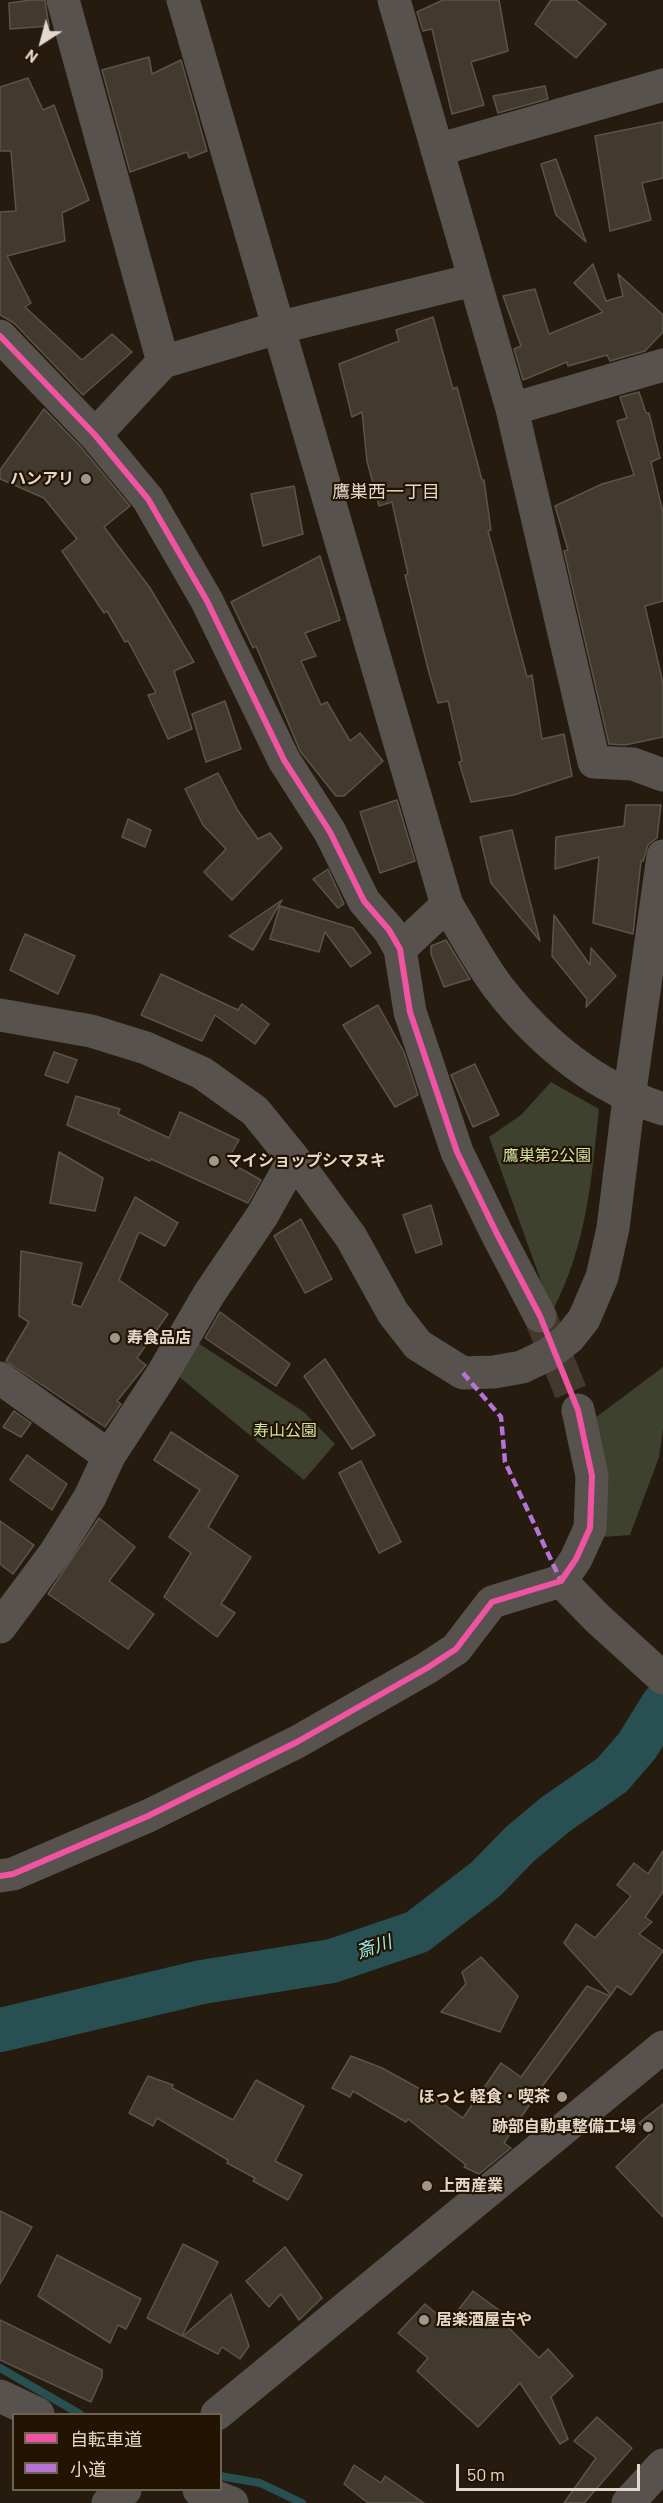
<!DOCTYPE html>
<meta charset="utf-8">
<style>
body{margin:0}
#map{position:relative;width:663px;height:2503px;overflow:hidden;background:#251c0f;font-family:Barlow,"Noto Sans JP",sans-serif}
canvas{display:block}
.legend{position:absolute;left:12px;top:2413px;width:210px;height:78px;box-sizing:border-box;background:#231401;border:2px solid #706252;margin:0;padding:8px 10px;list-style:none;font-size:18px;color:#e3d8cb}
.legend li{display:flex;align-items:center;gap:12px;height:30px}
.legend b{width:30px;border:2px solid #706252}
.north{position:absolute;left:12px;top:12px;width:60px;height:60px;-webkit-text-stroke:4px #231401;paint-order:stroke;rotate:216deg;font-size:16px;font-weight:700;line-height:24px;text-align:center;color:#e3d8cb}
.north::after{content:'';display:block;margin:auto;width:21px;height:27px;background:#e3d8cb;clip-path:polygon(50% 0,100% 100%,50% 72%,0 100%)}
.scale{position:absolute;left:456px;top:2464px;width:184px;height:27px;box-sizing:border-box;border:3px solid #e3d8cb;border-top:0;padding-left:8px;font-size:18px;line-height:21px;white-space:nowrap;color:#e3d8cb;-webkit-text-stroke:4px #231401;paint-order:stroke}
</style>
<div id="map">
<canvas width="663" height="2503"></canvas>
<ul class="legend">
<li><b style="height:8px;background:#f153a3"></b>自転車道</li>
<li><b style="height:8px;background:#b673d3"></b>小道</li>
</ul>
<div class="north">N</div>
<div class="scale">50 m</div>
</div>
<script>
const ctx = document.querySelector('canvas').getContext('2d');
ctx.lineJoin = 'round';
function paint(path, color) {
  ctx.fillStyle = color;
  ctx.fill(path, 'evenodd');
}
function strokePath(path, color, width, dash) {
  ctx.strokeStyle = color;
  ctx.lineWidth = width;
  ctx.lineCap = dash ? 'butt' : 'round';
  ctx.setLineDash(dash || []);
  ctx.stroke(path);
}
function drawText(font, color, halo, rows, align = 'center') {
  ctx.font = font + ' Barlow,"Noto Sans JP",sans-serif';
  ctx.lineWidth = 4.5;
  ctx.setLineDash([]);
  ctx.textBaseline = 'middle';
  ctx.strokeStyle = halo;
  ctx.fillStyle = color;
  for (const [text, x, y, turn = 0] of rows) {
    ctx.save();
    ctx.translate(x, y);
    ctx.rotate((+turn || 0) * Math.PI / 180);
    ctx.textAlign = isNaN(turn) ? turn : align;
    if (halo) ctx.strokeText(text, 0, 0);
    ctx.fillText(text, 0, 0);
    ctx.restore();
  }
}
paint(new Path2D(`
 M551,1082L599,1109C591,1183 587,1243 553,1310L541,1305L542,1284L489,1137L521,1115Z
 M198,1343L304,1412L335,1444L304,1480L177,1375Z
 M663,1367V1429L659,1457L630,1535L602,1537L591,1421Z`), '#3d412e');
strokePath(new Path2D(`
 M0,2368L80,2414
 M220,2476L260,2483L302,2503`), '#285052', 8);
strokePath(new Path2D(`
 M0,2030L202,1982L332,1961L417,1932L486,1879L520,1844L556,1814L612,1775L637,1746L663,1704`), '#285052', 44);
const building = new Path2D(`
 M31,0H45L49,26L10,29L9,3Z
 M443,0H499L508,51L471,62L484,105L452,114L432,29L423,31L417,12Z
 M551,0H576L606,24L576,58L535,24Z
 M149,57L152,74L181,60L207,151L189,158L187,152L130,172L102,70Z
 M28,78L43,110L54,105L89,200L62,213L65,241L7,256L31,303L25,307L82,360L112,334L132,352L83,395L14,323L0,315V212L16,211L11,151H0V87Z
 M545,86L548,99L498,113L493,96Z
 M663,122V178L642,183L651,220L610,231L595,136Z
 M556,159L586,242L556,215L541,164Z
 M593,264L606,301L623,296L618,274L663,315V332L645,351L610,361L607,355L568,366L567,362L523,380L514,349L521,346L503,296L535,289L549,334L603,312L574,283Z
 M433,317L453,389L457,387L482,480H484L491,530L488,531L527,677L532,675L542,739L564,734L572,776L514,795L471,802L459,762L462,761L448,701L438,703L428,669L405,575L408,574L392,502L379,506L367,461L362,412L352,417L339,364L399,341L396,330Z
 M639,392L646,413H649L660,458L651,462L663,513V601L645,606L663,683V737L625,745L609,744L564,551L568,550L555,506L602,484L634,475L617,421L627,418L620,397Z
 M44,409L81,447L130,506L104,527L150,588L194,662L174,671L192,729L168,739L148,695L156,693L128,641L125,642L107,611L104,613L62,551L77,539L44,498L0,479V470Z
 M294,486L303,534L263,546L251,494Z
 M320,556L340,620L305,633L316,656L301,661L321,705L327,702L350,741L360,733L383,761L344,796H336L300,751L256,646L253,648L231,602Z
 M225,701L241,749L206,762L192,714Z
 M218,773L238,811L258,839L270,833L282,848L232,900L204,872L226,849L203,825L185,789Z
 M397,800L415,861L380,873L360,812Z
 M626,805H661L657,838L648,845L643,861H641L633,934L593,923L599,857L555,869L556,837L624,826Z
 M128,819L151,830L145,847L122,837Z
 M512,830L524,878L540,941L491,883L480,837Z
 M328,869L344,904L338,908L313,879Z
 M282,900L253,950L229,936Z
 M280,906L353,928L371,953L351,967L325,932L319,952L270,939Z
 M554,915L590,965L591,948L616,976L586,1007L587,999L552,956Z
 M25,934L75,956L58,994L10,970Z
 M446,940L470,979L444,987L431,954V946Z
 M161,974L238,1010L242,1004L269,1024L255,1044L215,1015L202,1041L141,1015Z
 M378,1005L404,1052L418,1095L395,1107L343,1025Z
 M54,1052L77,1060L68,1083L45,1075Z
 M475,1064L499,1115L473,1127L451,1075Z
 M76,1096L120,1109L118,1114L169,1138L180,1112L239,1140L227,1161L261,1180L248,1203L151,1159L150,1161L67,1125Z
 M59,1152L103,1178L95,1211L50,1203Z
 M135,1197L178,1223L165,1246L139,1232L119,1280L168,1314L137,1358L146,1365L117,1401L121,1404L105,1427L6,1361L29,1322L19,1316L21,1251L82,1263L72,1304L81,1307Z
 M431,1205L442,1244L416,1253L403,1215Z
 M301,1219L332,1279L305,1293L274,1236Z
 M220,1312L290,1364L276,1386L205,1338Z
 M325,1359L375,1435L352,1449L304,1376Z
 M14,1411L31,1423L21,1437L3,1427Z
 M171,1432L238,1476L208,1527L251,1557L221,1604L235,1613L217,1637L164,1597L191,1553L169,1537L200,1490L154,1460Z
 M27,1455L67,1484L52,1510L10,1480Z
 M361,1461L401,1542L379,1553L339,1473Z
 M99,1518L135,1547L109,1581L154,1614L128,1649L48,1594Z
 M0,1521L34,1545L13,1574L0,1564Z
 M663,1851V1892L645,1917L652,1922L639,1934L663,1951L631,1995L617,1986L611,1995L564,1943L576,1924L595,1938L631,1896L617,1885L634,1863L648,1874Z
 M481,1957L518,1996L500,2032L441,2012L466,1984L462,1972Z
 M587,1986L610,1996L540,2089L504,2143L511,2148L479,2174L464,2167L466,2165L408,2119L406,2122L353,2091L350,2097L332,2088L351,2056L382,2068L431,2095L463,2118L501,2063L521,2077Z
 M148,2076L173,2085L172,2088L233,2120L256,2080L304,2106L275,2161L302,2175L288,2200L253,2181L255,2178L227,2163L228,2160L157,2118L153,2126L129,2113Z
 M663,2104V2217L616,2167L650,2134L639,2123Z
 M0,2211L32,2227L0,2284Z
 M183,2244L218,2262L182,2336L147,2318Z
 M285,2247L322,2298L299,2320L281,2294L269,2307L246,2281Z
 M57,2255L141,2299L126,2329L118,2325L110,2343L38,2296Z
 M473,2291L503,2313L499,2318L539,2358L548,2349L573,2376L551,2397L568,2439L560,2444L520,2383L478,2427L417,2371L428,2358L398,2333L425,2304L448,2323Z
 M231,2294L249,2346L240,2359L222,2347L218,2354L183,2336Z
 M0,2320L102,2370V2377L91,2402L0,2360Z
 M597,2417L632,2448L584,2503H564L596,2458L574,2441Z
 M354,2465L381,2483L385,2476L424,2503H368L344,2484Z`);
paint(building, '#423a2f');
strokePath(building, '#5b5449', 1.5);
strokePath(new Path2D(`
 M540,1316L578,1410`), '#42382b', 33, [33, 16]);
strokePath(new Path2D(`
 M63,0L163,362
 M183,0L447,905C464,932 479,962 498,987C542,1044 595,1087 663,1109
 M394,0L512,409L594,762L633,764L663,775
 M437,150L663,85
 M0,336L95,435L148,499L207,601L284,760L330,832L364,901L389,930L400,949L410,1012L457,1152L496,1232L540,1316
 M512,409L663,365
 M95,435L163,362L277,328L473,280
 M400,949L447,905
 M0,1015L91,1031L146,1048L202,1073L255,1111L294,1159L351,1237L393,1313L418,1345L463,1373L494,1372L522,1367L547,1355L569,1338L584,1319L602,1277L613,1228L629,1098L663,856
 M0,1378L109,1456
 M561,1581L597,1618L663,1678
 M0,1627L55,1553L90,1497L109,1456L163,1373L209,1294L262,1216L294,1159
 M0,1876L13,1874L148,1816L297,1742L427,1668L456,1649L492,1602L561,1581L576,1559L590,1528L592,1476L578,1410
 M0,2396L38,2414
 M217,2414L663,2047
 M199,2490L232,2503
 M108,2503L125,2490
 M628,2503L663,2465`), '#57524e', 33);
strokePath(new Path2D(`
 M463,1373L501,1417L505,1462L561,1581`), '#b673d3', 4.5, [9, 4.5]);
strokePath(new Path2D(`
 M0,336L95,435L148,499L207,601L284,760L330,832L364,901L389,930L400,949L410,1012L457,1152L496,1232L540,1316L578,1410L592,1476L590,1528L576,1559L561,1581L492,1602L456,1649L427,1668L297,1742L148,1816L13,1874L0,1876`), '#f153a3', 6);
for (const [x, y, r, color] of [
 [86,479,6,"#a09689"],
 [214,1161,6,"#a09689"],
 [115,1338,6,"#a09689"],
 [562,2097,6,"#a09689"],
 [648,2127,6,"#a09689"],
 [427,2186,6,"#a09689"],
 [424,2320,6,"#a09689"]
]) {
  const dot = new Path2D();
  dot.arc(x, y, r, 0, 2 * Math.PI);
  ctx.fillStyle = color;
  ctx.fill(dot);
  strokePath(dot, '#231401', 2);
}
drawText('bold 16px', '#e3d8cb', '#231401', [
 ["ハンアリ",74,479,"right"],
 ["マイショップシマヌキ",226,1161],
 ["寿食品店",127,1338],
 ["ほっと 軽食・喫茶",550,2097,"right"],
 ["跡部自動車整備工場",636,2127,"right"],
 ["上西産業",439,2186],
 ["居楽酒屋吉や",436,2320]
], 'left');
drawText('16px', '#cfe0a5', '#231401', [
 ["鷹巣第2公園",547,1156],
 ["寿山公園",285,1431]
]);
drawText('18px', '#e3d8cb', '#231401', [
 ["鷹巣西一丁目",386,492]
]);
drawText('italic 18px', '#98eaf1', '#231401', [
 ["斎川",374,1947,-19]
]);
</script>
